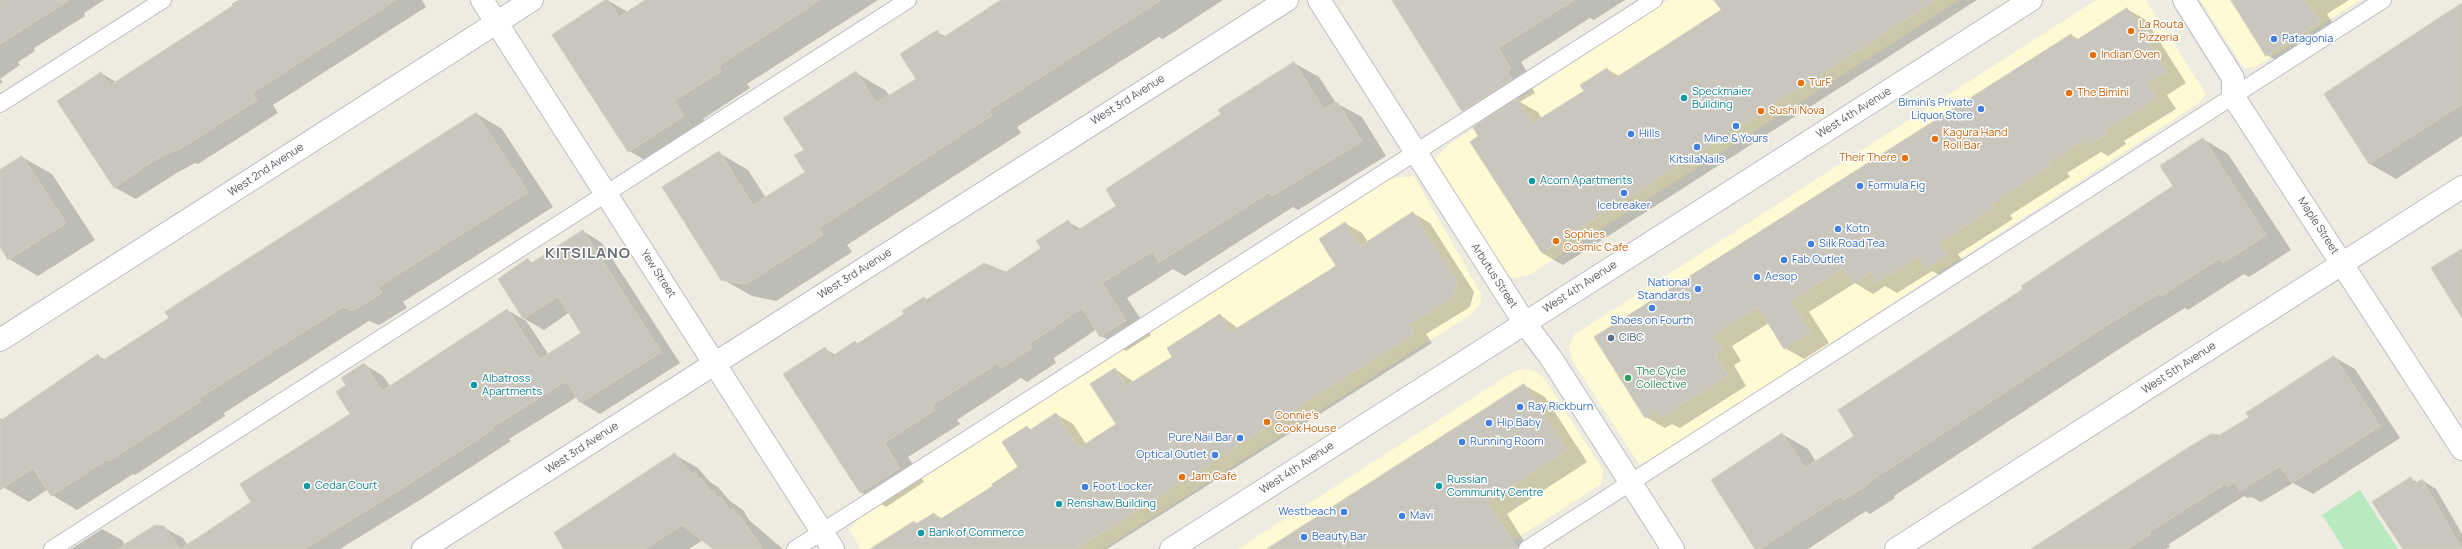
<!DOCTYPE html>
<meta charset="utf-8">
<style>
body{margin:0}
canvas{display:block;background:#eeece0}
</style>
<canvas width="2462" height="549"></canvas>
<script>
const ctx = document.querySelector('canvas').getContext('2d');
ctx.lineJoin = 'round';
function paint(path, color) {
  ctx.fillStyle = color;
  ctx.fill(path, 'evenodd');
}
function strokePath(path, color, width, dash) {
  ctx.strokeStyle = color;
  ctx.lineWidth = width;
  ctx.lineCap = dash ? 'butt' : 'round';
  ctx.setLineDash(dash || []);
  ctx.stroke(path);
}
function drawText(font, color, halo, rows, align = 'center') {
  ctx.font = font + ' Manrope,sans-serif';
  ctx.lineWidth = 3;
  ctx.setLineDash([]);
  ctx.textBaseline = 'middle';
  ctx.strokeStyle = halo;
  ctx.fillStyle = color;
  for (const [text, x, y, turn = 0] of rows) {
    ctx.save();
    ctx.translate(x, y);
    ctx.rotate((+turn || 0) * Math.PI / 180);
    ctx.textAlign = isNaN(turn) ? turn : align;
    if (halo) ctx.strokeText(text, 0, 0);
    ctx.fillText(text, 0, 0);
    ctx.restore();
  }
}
paint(new Path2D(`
 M1668,0H1960L1529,275L1513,278L1505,275L1499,270L1435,159L1450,144Z
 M2096,0H2146L2206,94L2199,103L1655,458L1639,464L1572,360L1569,347L1575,334Z
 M2200,0H2360L2256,67L2244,68Z
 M1414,176L1481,294V302L1473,313L1103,549H861L849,530L858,519L1391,178Z
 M1528,369L1535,371L1544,378L1603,470L1601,484L1500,549H1238L1510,374L1518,370Z`), '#fff9d4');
paint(new Path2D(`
 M2360,490L2398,549H2344L2322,515Z`), '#b9e9be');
paint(new Path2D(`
 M0,0H104L84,13L85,16L34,48L35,51L18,62L20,65L0,79L3,82L0,84Z
 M239,0H422L426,7L273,105L278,113L198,164L195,163L175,174L136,199L114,187L101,73L116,82L233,7L232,4Z
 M607,0L628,12L647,0H878L747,84L750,88L703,119L713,134L659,168L629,151L553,35Z
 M1003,0H1223L1163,39L1159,37L1017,127L1021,133L847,245L852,252L776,301L752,296L722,279L719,153L748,170L766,198L806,172L805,150L856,73L885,90L890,96L917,79L937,32L946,37Z
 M1393,0H1625L1594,20L1590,18L1521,62L1534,83L1530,85L1535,93L1520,102L1538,112L1542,119L1585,92L1607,69L1619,76L1722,10L1725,0H1977L1563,265L1542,253L1480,136L1483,122L1463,110Z
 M2232,0H2349L2327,14L2339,34L2287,67L2267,55Z
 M2462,4V136L2396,179L2370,164L2325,94Z
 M2127,9L2146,20L2186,83L2167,95L2176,109L2124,141L2126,144L2108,156L2101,152L2067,173L2070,177L2010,215L2013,219L1958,254L1966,266L1946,279L1932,271L1897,293L1885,286L1873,294L1855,283L1809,312L1829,343L1804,359L1785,348L1769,323L1732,346L1741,361L1734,365L1746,386L1680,428L1672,424L1665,428L1646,417L1595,337L2071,35L2078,39Z
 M1294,63L1319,77L1336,103L1362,117L1386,156L1298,210L1293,207L1185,276L1173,269L1127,298L1151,335L1126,351L1101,336L1097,329L1054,358L1056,363L1027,382L1021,378L957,420L960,424L908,457L924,482L886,507L861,492L825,349L836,355L855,342L859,344L905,314L924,298L927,300L1006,273L1043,249L1068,222L1081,229L1118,206L1222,114Z
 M477,114L502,129L553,207L403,302L407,308L379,325L369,321L224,413L225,416L135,475L133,474L77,510L52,495L48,489L29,502L3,487L0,482V418L3,420L98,356L106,360Z
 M2203,139L2228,154L2291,250L2249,277L2244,274L2188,310L2185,308L2133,340L1894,496L1895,498L1870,514L1866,511L1808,549H1757L1782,434L1808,449L1816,462L1856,436L2024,290L2174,186Z
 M22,157L52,174L95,240L38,276L9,259L0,245V171Z
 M1413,213L1430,223L1474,292L1470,307L1426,334L1432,343L1107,549H887L914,522L918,524L934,514L943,519L995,486L1019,467L1027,427L1032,430L1056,414L1073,424L1086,444L1117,424L1115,369L1134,382L1173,357L1220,315L1239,329L1337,266L1345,223L1362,233L1368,242Z
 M583,231L602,243L680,363L600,414L580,402L577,397L509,439L511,441L423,498L340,549H71L102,529L122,540L125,545L163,527L183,538L187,544L212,529L253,502L351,414L347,385L364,364L383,376L391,387L507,310L526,321L499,280L528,260L534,263ZM570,312L583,333L549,355L525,319L544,330Z
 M2334,357L2355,369L2400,438L2313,494L2293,483L2261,502L2251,497L2248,498L2244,496L2169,544L2170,547L2166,549H2032L2250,418Z
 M1524,385L1545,397L1587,462L1507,514L1529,549H1269Z
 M675,455L698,468L710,482L718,487L730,501L743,510L749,520L783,549H715L703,540L689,549H565Z
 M2411,478L2418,483L2422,480L2436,489L2462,534V549H2404Z`), '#0003');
const building = new Path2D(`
 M0,0H69L0,44Z
 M242,0H396L252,93L257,100L175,152L174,150L153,161L114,188L57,101L101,72L110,85Z
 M605,0H608L619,17L645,0H820L718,66L721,71L674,101L684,116L628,152L552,35Z
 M1001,0H1161L989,110L992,115L819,228L823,235L746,284L721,280L662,187L719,151L753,205L805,172L794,155L804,150L783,118L856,71L876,103L916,79L900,54L937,30L942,38Z
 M1392,0H1574L1498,48L1511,69L1507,72L1512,79L1462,111Z
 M1714,0H1936L1542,253L1470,142L1478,136L1473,127L1517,99L1533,123L1584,91L1580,85L1607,68L1614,79L1721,10Z
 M2231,0H2306L2320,22L2266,56Z
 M2462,3V104L2369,164L2324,94Z
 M2127,8L2167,71L2148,83L2157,98L2106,130L2108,133L2088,146L2084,140L2049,162L2051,165L1992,204L1994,208L1940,242L1948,255L1926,269L1918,257L1877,282L1871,272L1853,283L1843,268L1791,301L1810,332L1784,349L1758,307L1713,335L1723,350L1715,354L1728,375L1660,418L1656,411L1645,418L1594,337L2071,34L2075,41Z
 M1294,62L1324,109L1337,102L1362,141L1272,196L1270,192L1159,262L1153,251L1102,283L1126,320L1100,337L1082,308L1029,344L1032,348L1001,368L998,363L932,405L935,410L884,443L900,468L860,493L783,374L825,347L831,357L855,341L857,344L904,314L902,311L924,297L926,300L984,263L1006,272L1041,248L1036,241L1068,220L1075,232L1116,206L1106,189L1221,114L1218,110Z
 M476,113L528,192L378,287L382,293L353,311L343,307L199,398L201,401L109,461L108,459L51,496L33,468L0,490V421L98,354L102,361L169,318L165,312Z
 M2203,138L2266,235L2223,263L2220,258L2161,296L2160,293L2107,325L1869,482L1870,483L1844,500L1841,496L1760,549H1755L1711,480L1782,433L1805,468L1854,436L1838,410L2023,289L2021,286L2173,186L2160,166Z
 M22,156L66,223L8,260L0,247V170Z
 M1413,212L1457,281L1453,298L1410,324L1415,333L1076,549H870L914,521L916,524L934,513L939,520L993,486L992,484L1018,467L1002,442L1027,426L1030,430L1056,413L1079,448L1116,424L1090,384L1115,368L1126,386L1172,357L1167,348L1220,314L1231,332L1336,266L1319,239L1345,222L1360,246Z
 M583,230L661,352L580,403L566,381L491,428L492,430L404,487L304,549H181L251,502L240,484L350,414L336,392L346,385L341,378L364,363L382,391L507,309L540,359L581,333L558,296L523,319L498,279L528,258L531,263Z
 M2462,249V318L2431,268Z
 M2334,356L2380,426L2292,483L2280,466L2240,491L2234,482L2227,487L2225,484L2149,532L2150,535L2127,549H2031L2189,447L2211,434L2220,435L2249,417L2246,413Z
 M1524,384L1567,451L1487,502L1518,549H1267Z
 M675,453L691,474L695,472L699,480L701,478L710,492L713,490L718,498L720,496L730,511L733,509L737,515L738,514L763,549H713L682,525L645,549H564L554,533Z
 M2411,477L2415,484L2422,479L2462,549H2403L2372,502Z
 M155,525L164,526L180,549H118Z`);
paint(building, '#c9c6bd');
strokePath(building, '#d3cebe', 1);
const lane = new Path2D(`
 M0,104L163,0
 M52,549L908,0
 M795,549L1654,0
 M1527,549L2383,0`);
const street = new Path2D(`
 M482,0L833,549
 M1319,0L1524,322L1551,358L1673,549
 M2184,0L2233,78V96L2462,449
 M0,340L532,0
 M423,549L1287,0
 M1896,549L2462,187`);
const secondary = new Path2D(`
 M1171,549L2031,0`);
strokePath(lane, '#bbbdc4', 18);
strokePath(street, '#bbbdc4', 24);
strokePath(secondary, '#bbbec6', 24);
strokePath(lane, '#fff', 16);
strokePath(street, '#fff', 22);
strokePath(secondary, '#fff', 22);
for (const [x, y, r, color] of [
 [2131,31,4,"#e8710a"],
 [2274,39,4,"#3f7fe0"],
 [2093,55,4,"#e8710a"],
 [1801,83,4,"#e8710a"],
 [2069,93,4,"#e8710a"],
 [1684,98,4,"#0f9aa8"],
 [1981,109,4,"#3f7fe0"],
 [1761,111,4,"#e8710a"],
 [1736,126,4,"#3f7fe0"],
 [1631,134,4,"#3f7fe0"],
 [1935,139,4,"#e8710a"],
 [1697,147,4,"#3f7fe0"],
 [1905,158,4,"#e8710a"],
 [1532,181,4,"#0f9aa8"],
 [1860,186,4,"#3f7fe0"],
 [1624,193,4,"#3f7fe0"],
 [1838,229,4,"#3f7fe0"],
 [1556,241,4,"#e8710a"],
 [1811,244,4,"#3f7fe0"],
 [1784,260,4,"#3f7fe0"],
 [1757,277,4,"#3f7fe0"],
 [1698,289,4,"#3f7fe0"],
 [1652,308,4,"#3f7fe0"],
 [1611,338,4,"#5c6f8a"],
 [1628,378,4,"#2e9e5b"],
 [474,385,4,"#0f9aa8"],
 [1520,407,4,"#3f7fe0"],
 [1267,422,4,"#e8710a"],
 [1489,423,4,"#3f7fe0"],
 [1240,438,4,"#3f7fe0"],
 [1462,442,4,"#3f7fe0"],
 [1215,455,4,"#3f7fe0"],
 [1182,477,4,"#e8710a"],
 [307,486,4,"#0f9aa8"],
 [1439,486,4,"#0f9aa8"],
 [1085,487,4,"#3f7fe0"],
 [1059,504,4,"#0f9aa8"],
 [1344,512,4,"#3f7fe0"],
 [1402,516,4,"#3f7fe0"],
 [921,533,4,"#0f9aa8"],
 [1304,537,4,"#3f7fe0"]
]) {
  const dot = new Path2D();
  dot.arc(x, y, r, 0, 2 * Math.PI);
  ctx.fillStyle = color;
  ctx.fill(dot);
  strokePath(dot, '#fff', 1.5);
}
drawText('11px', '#c56008', '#fff', [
 ["La Routa",2139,25],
 ["Pizzeria",2139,38],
 ["Indian Oven",2101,55],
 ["TurF",1809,83],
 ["The Bimini",2077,93],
 ["Sushi Nova",1769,111],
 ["Kagura Hand",1943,133],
 ["Roll Bar",1943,146],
 ["Their There",1897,158,"right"],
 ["Sophies",1564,235],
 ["Cosmic Cafe",1564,248],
 ["Connie's",1275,416],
 ["Cook House",1275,429],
 ["Jam Café",1190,477]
], 'left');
drawText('11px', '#366cbe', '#fff', [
 ["Patagonia",2282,39],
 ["Bimini's Private",1973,103,"right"],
 ["Liquor Store",1973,116,"right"],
 ["Hills",1639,134],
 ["Mine & Yours",1736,139,"center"],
 ["KitsilaNails",1697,160,"center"],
 ["Formula Fig",1868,186],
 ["Icebreaker",1624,206,"center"],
 ["Kotn",1846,229],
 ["Silk Road Tea",1819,244],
 ["Fab Outlet",1792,260],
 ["Aesop",1765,277],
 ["National",1690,283,"right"],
 ["Standards",1690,296,"right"],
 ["Shoes on Fourth",1652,321,"center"],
 ["Ray Rickburn",1528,407],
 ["Hip Baby",1497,423],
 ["Pure Nail Bar",1232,438,"right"],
 ["Running Room",1470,442],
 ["Optical Outlet",1207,455,"right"],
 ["Foot Locker",1093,487],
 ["Westbeach",1336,512,"right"],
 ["Mavi",1410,516],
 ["Beauty Bar",1312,537]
], 'left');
drawText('11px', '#0d838f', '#fff', [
 ["Speckmaier",1692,92],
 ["Building",1692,105],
 ["Acorn Apartments",1540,181],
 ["Albatross",482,379],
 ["Apartments",482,392],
 ["Russian",1447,480],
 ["Community Centre",1447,493],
 ["Cedar Court",315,486],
 ["Renshaw Building",1067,504],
 ["Bank of Commerce",929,533]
], 'left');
drawText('11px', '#595d63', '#fff', [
 ["West 3rd Avenue",1128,100,-32],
 ["West 4th Avenue",1854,113,-32],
 ["West 2nd Avenue",266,170,-33],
 ["Maple Street",2318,226,57],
 ["Yew Street",658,274,57],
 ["West 3rd Avenue",855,274,-32],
 ["Arbutus Street",1494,276,57],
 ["West 4th Avenue",1580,287,-33],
 ["West 5th Avenue",2179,368,-33],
 ["West 3rd Avenue",582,448,-33],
 ["West 4th Avenue",1297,468,-33]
]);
drawText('11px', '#4e5e75', '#fff', [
 ["CIBC",1619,338]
], 'left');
drawText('11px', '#27864d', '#fff', [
 ["The Cycle",1636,372],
 ["Collective",1636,385]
], 'left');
ctx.letterSpacing = '1px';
drawText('bold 15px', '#6a6e75', '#fff', [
 ["KITSILANO",588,254]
]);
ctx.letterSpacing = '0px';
</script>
